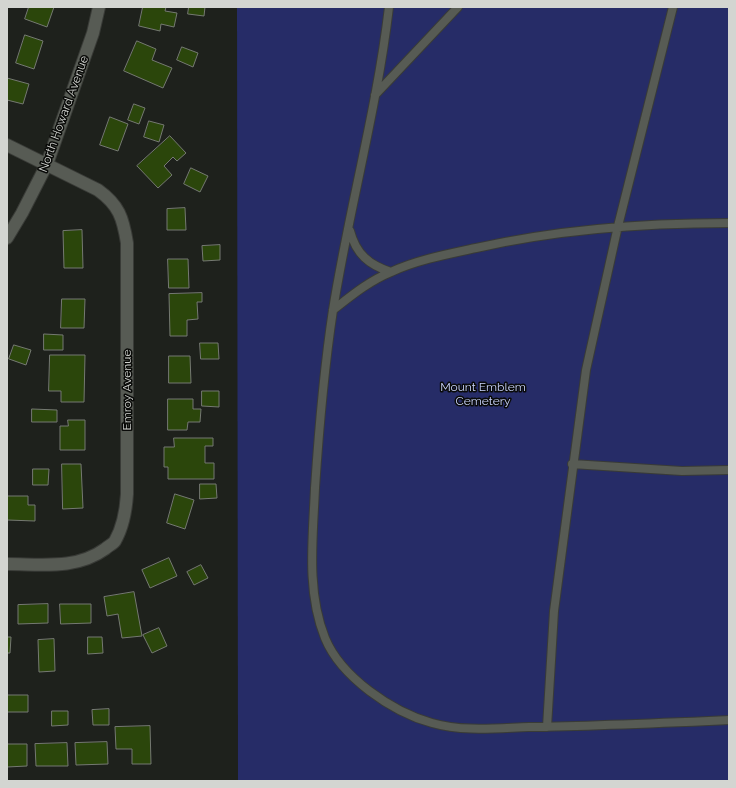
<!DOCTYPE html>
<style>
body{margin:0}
#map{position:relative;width:736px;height:788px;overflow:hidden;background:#1e211c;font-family:Raleway,sans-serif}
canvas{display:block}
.frame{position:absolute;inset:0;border:8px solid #d3d5d1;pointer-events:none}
</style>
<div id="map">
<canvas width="736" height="788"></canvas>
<div class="frame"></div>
</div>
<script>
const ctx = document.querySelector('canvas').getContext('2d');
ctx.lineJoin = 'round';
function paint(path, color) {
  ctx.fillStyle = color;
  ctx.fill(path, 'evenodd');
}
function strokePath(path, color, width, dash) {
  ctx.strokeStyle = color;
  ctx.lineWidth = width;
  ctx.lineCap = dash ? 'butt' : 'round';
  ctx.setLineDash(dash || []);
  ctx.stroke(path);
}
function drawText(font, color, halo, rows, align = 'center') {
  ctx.font = font + ' Raleway,sans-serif';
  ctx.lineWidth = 3;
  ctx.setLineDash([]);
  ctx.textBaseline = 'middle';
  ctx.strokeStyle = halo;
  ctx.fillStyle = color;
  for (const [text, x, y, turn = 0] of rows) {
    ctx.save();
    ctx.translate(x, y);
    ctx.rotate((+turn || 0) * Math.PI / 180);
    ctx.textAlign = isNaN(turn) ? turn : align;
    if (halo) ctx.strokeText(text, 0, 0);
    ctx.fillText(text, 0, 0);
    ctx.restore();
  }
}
paint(new Path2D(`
 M237,7H729V781H238Z`), '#262c67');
const building = new Path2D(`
 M29,7H54L47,27L25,19Z
 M143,7H166L165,11L177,13L174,27L161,24L160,31L139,26Z
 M189,7H205L204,16L188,14Z
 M25,35L43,41L34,69L16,63Z
 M137,41L156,49L152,60L172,68L163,88L124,71Z
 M182,47L198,53L193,67L177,60Z
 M7,78L29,84L23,104L7,100Z
 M134,104L145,108L139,124L128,120Z
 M110,117L128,124L118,151L100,145Z
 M149,121L164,125L159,142L144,137Z
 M170,136L186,153L177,161L173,157L164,166L172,175L158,188L137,166Z
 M191,168L208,176L200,192L184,184Z
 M185,208L186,230H167V209Z
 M82,230L83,268H64L63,231Z
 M220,245V260L203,261L202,246Z
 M168,259H188L189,288H169Z
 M202,293V302H197L198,319L187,320V336H170L169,294Z
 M62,299H85L84,328H61Z
 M44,334L63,335V350H44Z
 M200,343H218L219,359H201Z
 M14,345L31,350L26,365L9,359Z
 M50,355H85L84,402H61V391H49Z
 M169,356H190L191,383H169Z
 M202,391H219V407L202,406Z
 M168,399H193V409H201L200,422H188L187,430H168Z
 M32,409L57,410V422H32Z
 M68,420H85V450H60V426H68Z
 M174,438H213V446H205V463H214V479H168V467H164V447H174Z
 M62,464H81L83,508L63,509Z
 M33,469H49L48,485H33Z
 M200,484H216L217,498L200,499Z
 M175,494L194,500L185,529L167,523Z
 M7,496H28V505H35V521L7,520Z
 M169,558L177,576L150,588L142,570Z
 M201,565L208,578L194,585L187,572Z
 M134,592L142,636L122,638L118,614L107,616L104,597Z
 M48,604V623L18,624V605Z
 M60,604H91V623L61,624Z
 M159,628L167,646L152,653L143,635Z
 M7,637H11L10,653H7Z
 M88,637H102L103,653L88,654Z
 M54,639L55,671L39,672L38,640Z
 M7,695H28V712H7Z
 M109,709V725H93L92,710Z
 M52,711H68V725L52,726Z
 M150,726L151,764H132V749H116L115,727Z
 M107,742L108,764L76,765L75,743Z
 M67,743L68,766H36L35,744Z
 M7,744H27V766L7,767Z`);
paint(building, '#2b460b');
strokePath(building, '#757972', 1);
const lane = new Path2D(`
 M389,7C377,109 349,209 333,310C324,369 319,428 315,488C313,537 306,591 325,638C341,677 392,712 432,723C463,732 498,728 529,727C596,726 662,723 729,720
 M375,95L458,7
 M350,231C356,254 369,265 391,272
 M333,310C351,296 369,281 391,272C417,260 448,254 476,248C560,229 643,223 729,223
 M572,464L682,471L729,470
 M547,727L554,611L586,370L618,226L673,7`);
const street = new Path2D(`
 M7,145L98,190C119,205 123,218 127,243V494C126,510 123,527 115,541C113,544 108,546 105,549C76,570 41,564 7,564
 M7,238L22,213L47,164L93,33L99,7`);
strokePath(lane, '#393b37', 10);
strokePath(street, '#393b37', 14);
strokePath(lane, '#575b54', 8);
strokePath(street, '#575b54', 12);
drawText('12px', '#d3d5d1', '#090a08', [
 ["North Howard Avenue",64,114,-70],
 ["Emroy Avenue",127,390,-90]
]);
drawText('12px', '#cad4fc', '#090a08', [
 ["Mount Emblem",483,387],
 ["Cemetery",483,401]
]);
</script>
